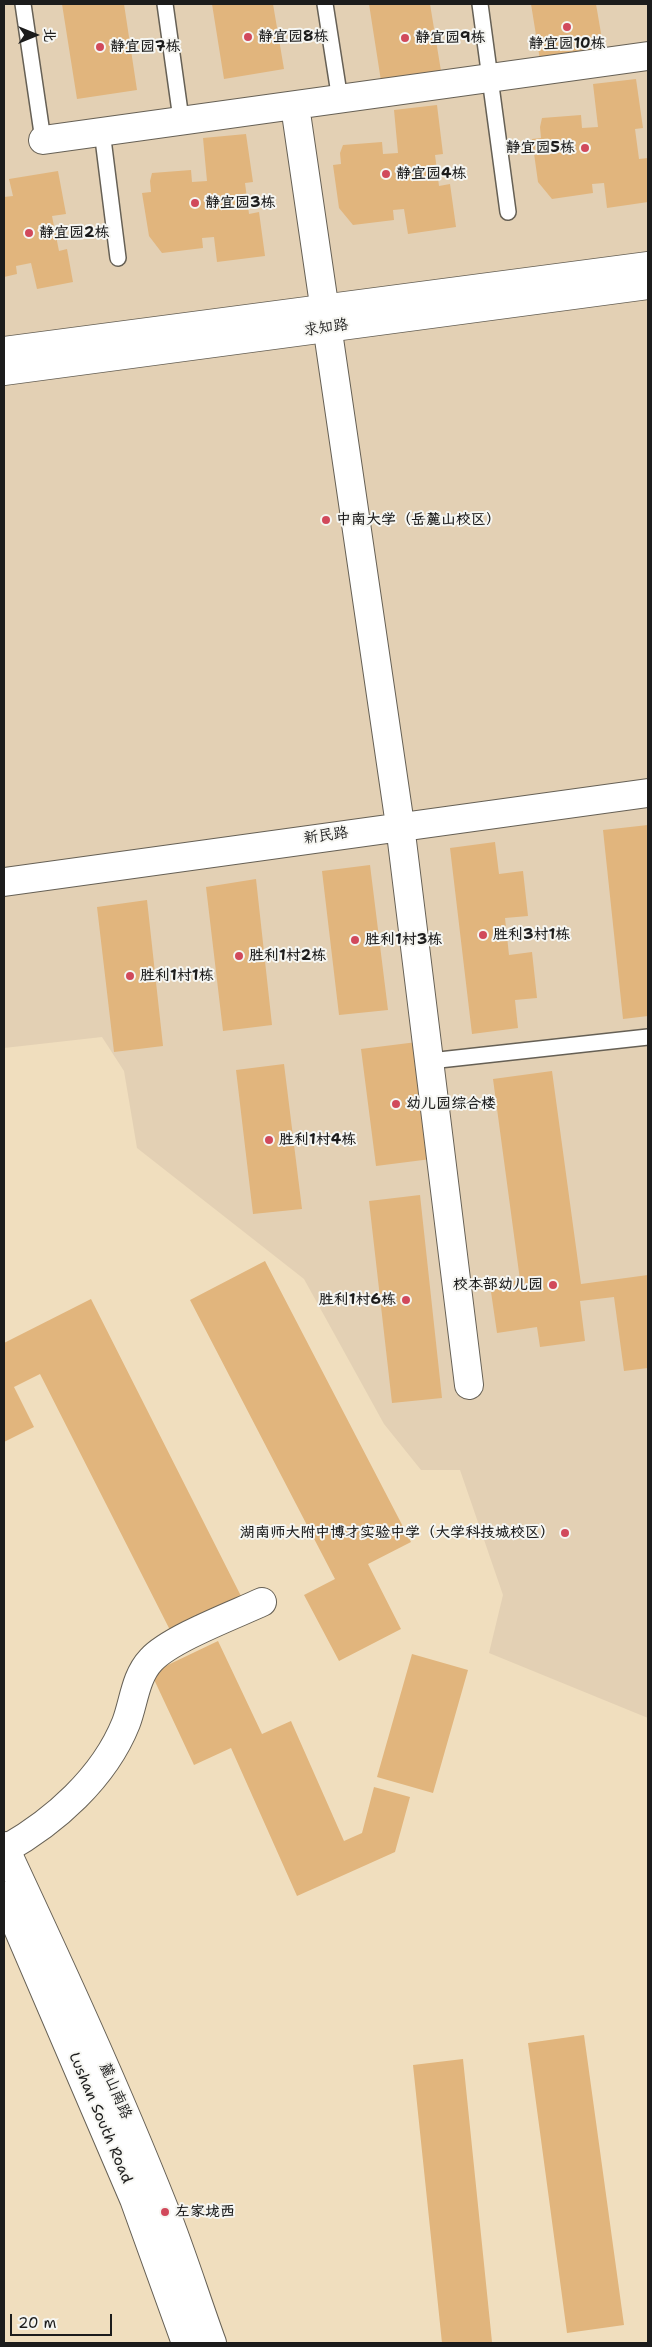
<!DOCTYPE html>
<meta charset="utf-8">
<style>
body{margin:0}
#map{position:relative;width:652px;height:2347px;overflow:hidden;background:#f0debe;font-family:"Shantell Sans","LXGW WenKai TC",sans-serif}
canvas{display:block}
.frame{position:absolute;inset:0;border:5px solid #1c1c1c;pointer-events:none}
.north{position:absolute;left:10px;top:10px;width:50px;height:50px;-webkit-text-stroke:4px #f6f6f2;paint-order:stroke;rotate:90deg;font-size:14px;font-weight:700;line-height:20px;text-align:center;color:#1c1c1c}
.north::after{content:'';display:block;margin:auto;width:18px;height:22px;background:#1c1c1c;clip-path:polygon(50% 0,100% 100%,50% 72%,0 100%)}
.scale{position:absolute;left:10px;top:2314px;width:102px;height:22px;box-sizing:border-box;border:2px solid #1c1c1c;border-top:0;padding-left:6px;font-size:15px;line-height:18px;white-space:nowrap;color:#1c1c1c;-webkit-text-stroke:4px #f6f6f2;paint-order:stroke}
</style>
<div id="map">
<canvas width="652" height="2347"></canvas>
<div class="frame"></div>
<div class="north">北</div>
<div class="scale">20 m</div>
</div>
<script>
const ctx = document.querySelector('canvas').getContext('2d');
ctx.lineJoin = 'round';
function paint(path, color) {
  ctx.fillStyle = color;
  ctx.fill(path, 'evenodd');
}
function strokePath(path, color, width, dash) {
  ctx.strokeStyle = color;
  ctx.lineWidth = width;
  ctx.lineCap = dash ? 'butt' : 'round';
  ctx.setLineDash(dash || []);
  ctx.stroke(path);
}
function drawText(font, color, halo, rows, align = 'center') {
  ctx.font = font + ' "Shantell Sans","LXGW WenKai TC",sans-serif';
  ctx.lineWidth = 4;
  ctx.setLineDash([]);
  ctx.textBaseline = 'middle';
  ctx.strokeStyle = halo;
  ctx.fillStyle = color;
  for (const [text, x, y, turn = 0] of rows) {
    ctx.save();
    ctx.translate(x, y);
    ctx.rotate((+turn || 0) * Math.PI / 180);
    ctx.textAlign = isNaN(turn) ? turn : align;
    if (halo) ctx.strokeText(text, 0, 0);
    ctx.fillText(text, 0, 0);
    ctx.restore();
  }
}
paint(new Path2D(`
 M4,4H648V1718L489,1653L503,1595L460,1470H421L384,1424L304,1279L137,1148L124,1071L102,1037L4,1048Z`), '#e3d0b4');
paint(new Path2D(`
 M62,4H124L137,90L77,99Z
 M212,4H273L284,69L224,79Z
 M369,4H430L441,71L381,81Z
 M531,4H596L604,51L540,60Z
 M636,79L643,128L635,129L639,159L648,158V202L607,208L604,183L592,184L593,193L552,199L538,182L532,139L541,138L540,127L542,118L581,115L582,128L598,127L593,84Z
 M437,105L443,154L435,155L439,186L450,184L456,227L408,234L404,209L393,210L394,220L353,225L339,208L333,165L341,164L340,153L343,145L382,142L383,154L398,153L394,110Z
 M246,134L253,182L245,183L249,214L259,212L265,256L217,262L214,237L202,238L203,248L162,253L149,236L142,193L151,192L150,181L152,173L191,170L192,182L207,181L203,138Z
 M58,171L66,214L52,216L59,251L67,249L73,282L37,289L31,263L16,266L17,274L4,277V197L13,196L9,179Z
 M648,825V1016L623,1019L603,830Z
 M495,842L499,874L523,871L528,916L505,918L509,955L532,952L537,998L515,1000L518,1028L472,1034L450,848Z
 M370,865L388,1010L339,1015L322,871Z
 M256,879L272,1025L223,1031L206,887Z
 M147,900L163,1046L114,1052L97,907Z
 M417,1042L431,1159L376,1166L361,1049Z
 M284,1064L302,1209L253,1214L236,1070Z
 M552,1071L581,1284L648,1275V1368L624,1371L614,1297L580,1301L585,1341L540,1347L537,1327L497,1333L490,1285L520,1280L493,1079Z
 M420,1195L442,1398L392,1403L369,1201Z
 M265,1261L411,1542L368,1564L401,1629L339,1661L304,1595L335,1579L190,1300Z
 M91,1299L242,1598L172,1634L40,1374L14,1387L34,1427L4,1442V1343Z
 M218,1641L262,1734L291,1721L344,1841L362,1833L374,1787L410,1797L395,1852L297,1896L231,1748L194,1765L151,1673Z
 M412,1654L468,1670L433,1793L377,1777Z
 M584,2035L624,2325L567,2333L528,2043Z
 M463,2059L492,2342L442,2343L413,2065Z`), '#e1b57d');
const service = new Path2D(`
 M23,4L43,140
 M165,4L181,119
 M325,4L340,100
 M480,4L508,212
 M102,131L118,258
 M430,1061L648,1037`);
const minor = new Path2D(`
 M295,106L400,825L469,1385
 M43,140L648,56
 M4,882L648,793
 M4,1850C54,1822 104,1778 126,1723C134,1702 135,1677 151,1660C170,1639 234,1615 262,1602`);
const tertiary = new Path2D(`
 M4,351L648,266
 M4,371L648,285`);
const secondary = new Path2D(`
 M4,1846C60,1966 116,2087 165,2211C182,2254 196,2299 212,2343
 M4,1896L134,2199L186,2343`);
strokePath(service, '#666055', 18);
strokePath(minor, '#666055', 30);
strokePath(tertiary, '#666055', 30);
strokePath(secondary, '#666055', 30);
strokePath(service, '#fff', 15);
strokePath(minor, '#fff', 28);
strokePath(tertiary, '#fff', 28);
strokePath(secondary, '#fff', 28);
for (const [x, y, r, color] of [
 [567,27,5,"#d1495b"],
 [248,37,5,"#d1495b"],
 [405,38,5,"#d1495b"],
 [100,47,5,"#d1495b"],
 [585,148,5,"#d1495b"],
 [386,174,5,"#d1495b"],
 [195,203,5,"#d1495b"],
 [29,233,5,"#d1495b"],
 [326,520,5,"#d1495b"],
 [483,935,5,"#d1495b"],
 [355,940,5,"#d1495b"],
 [239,956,5,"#d1495b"],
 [130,976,5,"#d1495b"],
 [396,1104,5,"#d1495b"],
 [269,1140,5,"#d1495b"],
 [553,1285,5,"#d1495b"],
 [406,1300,5,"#d1495b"],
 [565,1533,5,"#d1495b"],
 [165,2212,5,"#d1495b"]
]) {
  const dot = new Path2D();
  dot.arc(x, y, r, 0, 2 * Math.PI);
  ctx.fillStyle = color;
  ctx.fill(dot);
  strokePath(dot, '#f6f6f2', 2);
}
drawText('bold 15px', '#1c1c1c', '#f6f6f2', [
 ["静宜园8栋",258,37],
 ["静宜园9栋",415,38],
 ["静宜园10栋",567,44,"center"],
 ["静宜园7栋",110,47],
 ["静宜园5栋",575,148,"right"],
 ["静宜园4栋",396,174],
 ["静宜园3栋",205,203],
 ["静宜园2栋",39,233],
 ["中南大学（岳麓山校区）",336,520],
 ["胜利3村1栋",493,935],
 ["胜利1村3栋",365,940],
 ["胜利1村2栋",249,956],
 ["胜利1村1栋",140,976],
 ["幼儿园综合楼",406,1104],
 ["胜利1村4栋",279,1140],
 ["校本部幼儿园",543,1285,"right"],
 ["胜利1村6栋",396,1300,"right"],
 ["湖南师大附中博才实验中学（大学科技城校区）",555,1533,"right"],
 ["左家垅西",175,2212]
], 'left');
drawText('15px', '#1c1c1c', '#f6f6f2', [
 ["求知路",326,328,-8],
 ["新民路",326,836,-8],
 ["麓山南路",115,2091,67],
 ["Lushan South Road",100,2118,67]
]);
</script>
